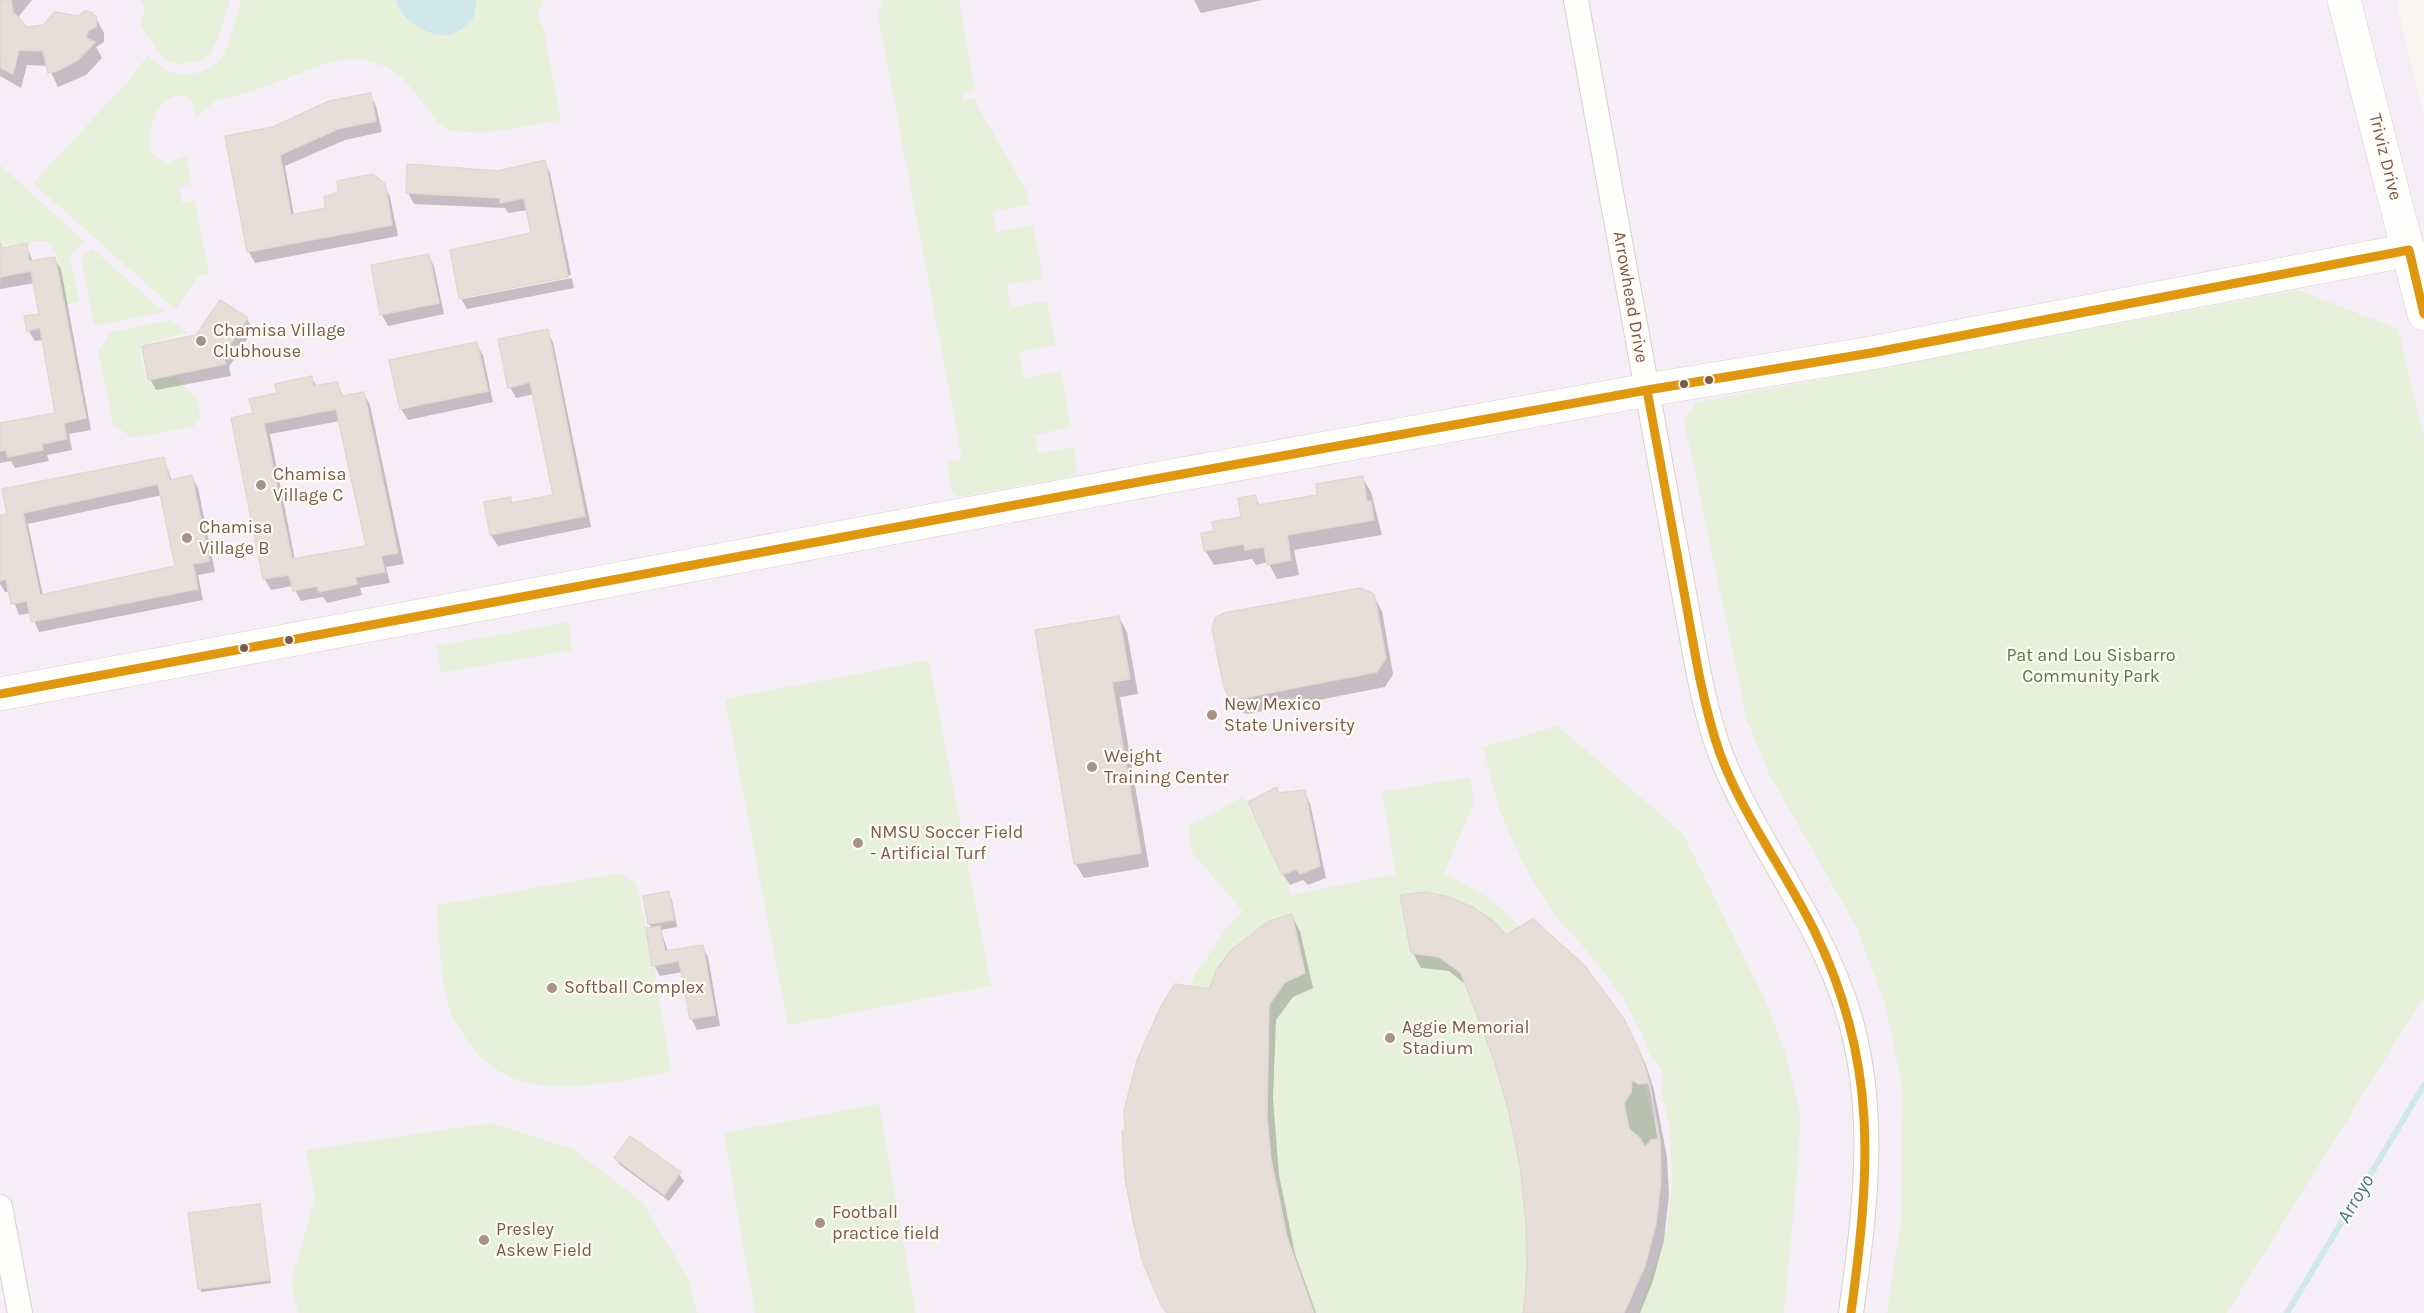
<!DOCTYPE html>
<style>
body{margin:0}
canvas{display:block;background:#f9f5f0}
</style>
<canvas width="2424" height="1313"></canvas>
<script>
const ctx = document.querySelector('canvas').getContext('2d');
ctx.lineJoin = 'round';
function paint(path, color) {
  ctx.fillStyle = color;
  ctx.fill(path, 'evenodd');
}
function strokePath(path, color, width, dash) {
  ctx.strokeStyle = color;
  ctx.lineWidth = width;
  ctx.lineCap = dash ? 'butt' : 'round';
  ctx.setLineDash(dash || []);
  ctx.stroke(path);
}
function drawText(font, color, halo, rows, align = 'center') {
  ctx.font = font + ' Karla,sans-serif';
  ctx.lineWidth = 4.5;
  ctx.setLineDash([]);
  ctx.textBaseline = 'middle';
  ctx.strokeStyle = halo;
  ctx.fillStyle = color;
  for (const [text, x, y, turn = 0] of rows) {
    ctx.save();
    ctx.translate(x, y);
    ctx.rotate((+turn || 0) * Math.PI / 180);
    ctx.textAlign = isNaN(turn) ? turn : align;
    if (halo) ctx.strokeText(text, 0, 0);
    ctx.fillText(text, 0, 0);
    ctx.restore();
  }
}
paint(new Path2D(`
 M0,0H2396L2424,117V1313H0Z`), '#f6eef6');
paint(new Path2D(`
 M141,0H230L218,38L210,54L201,61L179,64L170,62L162,56L140,26L145,8Z
 M242,0H396C399,23 424,29 443,36L473,19L477,0H543L538,14L544,31L561,120L484,133L450,131L439,123L404,79L389,68L370,61L351,59L330,62L256,90L215,101L195,119L193,103L185,95C156,94 149,127 150,150L157,158L168,163L186,155L191,184L179,187L182,203L195,201L209,274L199,276L176,310L33,183L126,84L148,55C155,62 161,68 170,72C186,79 216,70 224,54C232,37 235,17 242,0Z
 M881,0H959L975,91L962,94L963,100L976,98L978,107L1027,192L1029,205L993,212L997,232L1033,225L1043,278L1007,285L1011,307L1047,301L1056,345L1019,352L1024,378L1061,371L1071,427L1035,435L1038,453L1074,447L1077,471L1074,476L961,496H956L952,492L947,463L962,458L877,10L883,9Z
 M0,165L84,241L70,256L79,302L65,305L57,254L48,241H37L4,247L3,241L0,242Z
 M91,248L164,312L94,326L81,259Z
 M2298,290L2398,329L2424,437V996L2227,1313H1887L1901,1219L1902,1086L1886,1007L1857,928L1769,774L1747,720L1684,420L1695,403Z
 M171,320L188,333L139,345L146,381L175,376L191,394L197,396L200,416L193,427L132,438L119,428H114L98,349L103,346L110,332Z
 M569,622L572,650L441,673L437,646Z
 M929,660L991,986L788,1025L725,699Z
 M1558,726L1683,834L1764,998L1785,1052L1800,1112L1799,1154L1784,1313H1638L1667,1230L1672,1179L1670,1129L1661,1090L1664,1080L1660,1067L1652,1059L1642,1034L1622,996L1589,953L1555,916L1522,862L1498,806L1483,747Z
 M1470,777L1474,802L1444,873C1471,887 1501,903 1519,927L1533,919L1584,965L1624,1019L1660,1140L1661,1179L1656,1224L1645,1266L1624,1313H1167C1152,1293 1143,1265 1137,1241C1111,1146 1123,1068 1175,984L1190,986L1198,968L1201,967L1225,930L1243,911L1193,854L1188,826L1243,797L1287,880L1291,895L1396,874L1382,792Z
 M620,873L636,883L654,964L671,1072C598,1084 508,1111 463,1034C459,1026 452,1018 450,1010C440,977 439,940 437,905Z
 M879,1104L916,1313H755L724,1133Z
 M491,1123L573,1149L642,1202L688,1278L697,1313H298L291,1281L315,1199L306,1150Z`), '#e7f0db');
paint(new Path2D(`
 M396,0H477L473,19C467,24 461,30 455,33C436,43 398,20 396,0Z`), '#d0e8ea');
paint(new Path2D(`
 M0,0H32L19,16L20,24L27,29L79,17L96,18L104,33V42L96,47L102,58L86,75L58,87L48,66L27,65L21,88L0,76Z
 M1194,0H1263L1201,13Z
 M370,95L376,106L382,132L345,140L285,166L294,216L326,209L384,185L390,197L398,236L255,263L249,252L273,128Z
 M544,162L550,173L571,275L462,296V299L572,278L574,288L467,309L461,298L451,251L533,235L528,210L508,213L505,208L414,204L408,193L409,166L498,172Z
 M1,243L4,249L26,245L33,262L54,258L61,269L91,430L69,434L72,450L47,455L49,461L15,468L11,461L0,463V425L57,414L44,340L35,341L28,330L40,315L35,283L0,289Z
 M428,255L434,266L444,314L388,326L382,315L373,267Z
 M247,319L253,330L229,367L231,376L156,390L150,379L197,337Z
 M547,331L553,342L591,527L498,546L491,535L486,504L510,499L513,504L554,497L534,394L516,398L510,387Z
 M476,344L483,355L493,402L408,420L401,409Z
 M312,378L317,387L336,383L344,397L364,394L370,405L404,564L386,567L390,583L360,588L362,595L327,603L323,597L301,601L293,586L271,590L264,578L255,415L278,395ZM340,421L368,547L295,560L270,434Z
 M164,459L172,481L192,477L198,488L215,572L198,575L203,600L39,632L31,613L19,615L10,591L5,592L0,584V517ZM162,495L177,568L43,596L28,524Z
 M1362,477L1371,492L1382,535L1294,550L1299,575L1277,579L1268,562L1256,565L1252,559L1214,565L1205,550L1215,532L1243,518L1255,497L1260,506L1319,496Z
 M1373,595L1382,611L1393,674L1385,687L1247,714L1239,711L1226,688Z
 M1119,617L1127,632L1138,694L1120,697L1149,867L1084,878L1075,863Z
 M1277,789L1280,794L1304,791L1310,803L1326,878L1308,885L1303,880L1290,885L1283,874Z
 M668,893L672,900L677,927L661,930L668,952L702,946L708,957L720,1026L697,1030L691,1018L683,972L660,976L654,965L652,929L649,924Z
 M1292,916L1300,931L1313,988L1293,997L1276,1020L1273,1098L1279,1175L1295,1254L1316,1313H1167L1143,1259L1133,1223L1124,1149L1126,1111L1210,991Z
 M1505,937L1632,1036L1646,1065L1654,1090L1667,1157L1669,1195L1664,1240L1653,1281L1640,1313H1525L1527,1221L1517,1139L1496,1059L1469,987L1449,971L1421,968L1413,953Z
 M615,1158L679,1174L684,1181L669,1201L620,1165Z
 M260,1206L271,1283L201,1292L190,1215Z`), '#0003');
strokePath(new Path2D(`
 M2287,1313L2424,1085`), '#d0e8ea', 6);
const building = new Path2D(`
 M0,0H11L13,12L27,27L43,25L55,12L79,16L84,11L91,12L97,17L96,27L88,31L86,38L95,42L78,60L57,71L48,73L43,51L19,50L13,74L1,68Z
 M371,93L376,121L338,129L280,155L291,215L325,208L324,197L338,192L337,181L373,174L385,184L392,225L247,252L225,136L273,127L329,101Z
 M545,160L568,277L459,298L450,250L531,233L524,198L500,203V198L406,193L407,164L498,171Z
 M0,242L3,248L27,243L29,261L55,257L86,418L64,423L67,439L42,444L43,450L8,457L6,450L0,451V423L55,413L40,328L27,331L24,316L39,314L31,271L0,277Z
 M429,254L439,303L380,315L371,265Z
 M220,300L248,318L223,355L226,364L148,380L142,346L196,335Z
 M548,329L585,516L490,535L484,502L511,497V503L553,495L530,382L508,388L498,339Z
 M477,342L488,391L400,409L389,360Z
 M312,376L313,386L337,382L342,396L364,392L398,553L381,556L385,572L355,577L357,584L319,592L317,586L293,591L289,575L263,579L231,418L253,413L249,399L277,393L275,384ZM336,409L366,546L292,559L264,423Z
 M164,457L169,480L192,475L209,561L193,564L198,589L31,622L27,601L11,604L6,579L0,581V515L7,514L2,489ZM158,484L175,566L40,595L23,513Z
 M1363,476L1367,502L1371,501L1374,520L1287,535L1291,560L1267,565L1264,547L1245,550L1244,544L1204,551L1201,533L1214,531L1212,522L1241,517L1238,498L1256,495L1257,505L1317,495L1316,484Z
 M1360,588L1374,594L1386,658L1377,672L1238,699L1228,696L1224,688L1212,629L1215,618L1224,613Z
 M1119,616L1130,679L1112,682L1141,853L1074,864L1035,630Z
 M1277,787L1278,793L1305,790L1320,866L1300,874L1296,869L1282,875L1248,802Z
 M669,891L674,920L648,924L643,896Z
 M1425,892L1449,897L1472,907L1492,920L1506,935L1533,919L1584,965L1624,1019L1638,1048L1647,1073L1660,1140L1661,1179L1656,1224L1645,1266L1624,1313H1523L1527,1278L1526,1222L1520,1166L1509,1112L1494,1060L1461,973L1439,957L1411,953L1400,895Z
 M1292,914L1305,973L1285,982L1269,1005L1267,1117L1271,1159L1287,1237L1314,1313H1167L1161,1305L1142,1260L1125,1179L1122,1131H1125L1124,1111L1137,1060L1161,1006L1175,984L1209,989L1217,969L1231,950L1269,921Z
 M660,926L665,951L703,945L715,1015L690,1019L679,961L652,966L646,928Z
 M1632,1080L1639,1084L1650,1083L1658,1139L1651,1140L1645,1147L1640,1138L1629,1129L1624,1103L1631,1092Z
 M630,1136L681,1172L664,1195L614,1158Z
 M260,1204L270,1280L198,1289L188,1213Z`);
paint(building, '#e6ded7');
strokePath(building, '#e2d8d2', 1.5);
const street = new Path2D(`
 M1576,0L1696,659C1702,691 1709,724 1721,755C1753,836 1808,905 1839,986C1881,1092 1866,1203 1851,1313
 M0,1207L20,1313`);
const secondary = new Path2D(`
 M2344,0L2424,314
 M0,694L1144,481L1647,390L1871,353L2409,250`);
strokePath(street, '#d7d1cb', 26);
strokePath(secondary, '#d9d2cb', 34);
strokePath(street, '#fefefd', 24);
strokePath(secondary, '#fefefd', 33);
strokePath(new Path2D(`
 M2409,250L2424,314
 M1647,390C1661,465 1674,539 1688,614C1696,660 1704,707 1719,751C1742,815 1784,869 1814,930C1879,1062 1870,1172 1851,1313
 M0,694L1144,481L1647,390L1871,353L2409,250`), '#de970f', 9);
for (const [x, y, r, color] of [
 [201,341,6,"#a69286"],
 [1709,380,5,"#7a5c4d"],
 [1684,384,5,"#7a5c4d"],
 [261,485,6,"#a69286"],
 [187,538,6,"#a69286"],
 [289,640,5,"#7a5c4d"],
 [244,648,5,"#7a5c4d"],
 [1212,715,6,"#a69286"],
 [1092,767,6,"#a69286"],
 [858,843,6,"#a69286"],
 [552,988,6,"#a69286"],
 [1390,1038,6,"#a69286"],
 [820,1223,6,"#a69286"],
 [484,1240,6,"#a69286"]
]) {
  const dot = new Path2D();
  dot.arc(x, y, r, 0, 2 * Math.PI);
  ctx.fillStyle = color;
  ctx.fill(dot);
  strokePath(dot, '#fffaf3', 2);
}
drawText('18px', '#7a5c4d', '#fffaf3', [
 ["Triviz Drive",2385,157,76],
 ["Arrowhead Drive",1630,297,80]
]);
drawText('18px', '#7a5c4d', '#fffaf3', [
 ["Chamisa Village",213,331],
 ["Clubhouse",213,352],
 ["Chamisa",273,475],
 ["Village C",273,496],
 ["Chamisa",199,528],
 ["Village B",199,549],
 ["New Mexico",1224,705],
 ["State University",1224,726],
 ["Weight",1104,757],
 ["Training Center",1104,778],
 ["NMSU Soccer Field",870,833],
 ["- Artificial Turf",870,854],
 ["Softball Complex",564,988],
 ["Aggie Memorial",1402,1028],
 ["Stadium",1402,1049],
 ["Football",832,1213],
 ["practice field",832,1234],
 ["Presley",496,1230],
 ["Askew Field",496,1251]
], 'left');
drawText('18px', '#537a41', '#fffaf3', [
 ["Pat and Lou Sisbarro",2091,656],
 ["Community Park",2091,677]
]);
drawText('italic 20px', '#437c86', '#fffaf3', [
 ["Arroyo",2356,1199,-59]
]);
</script>
